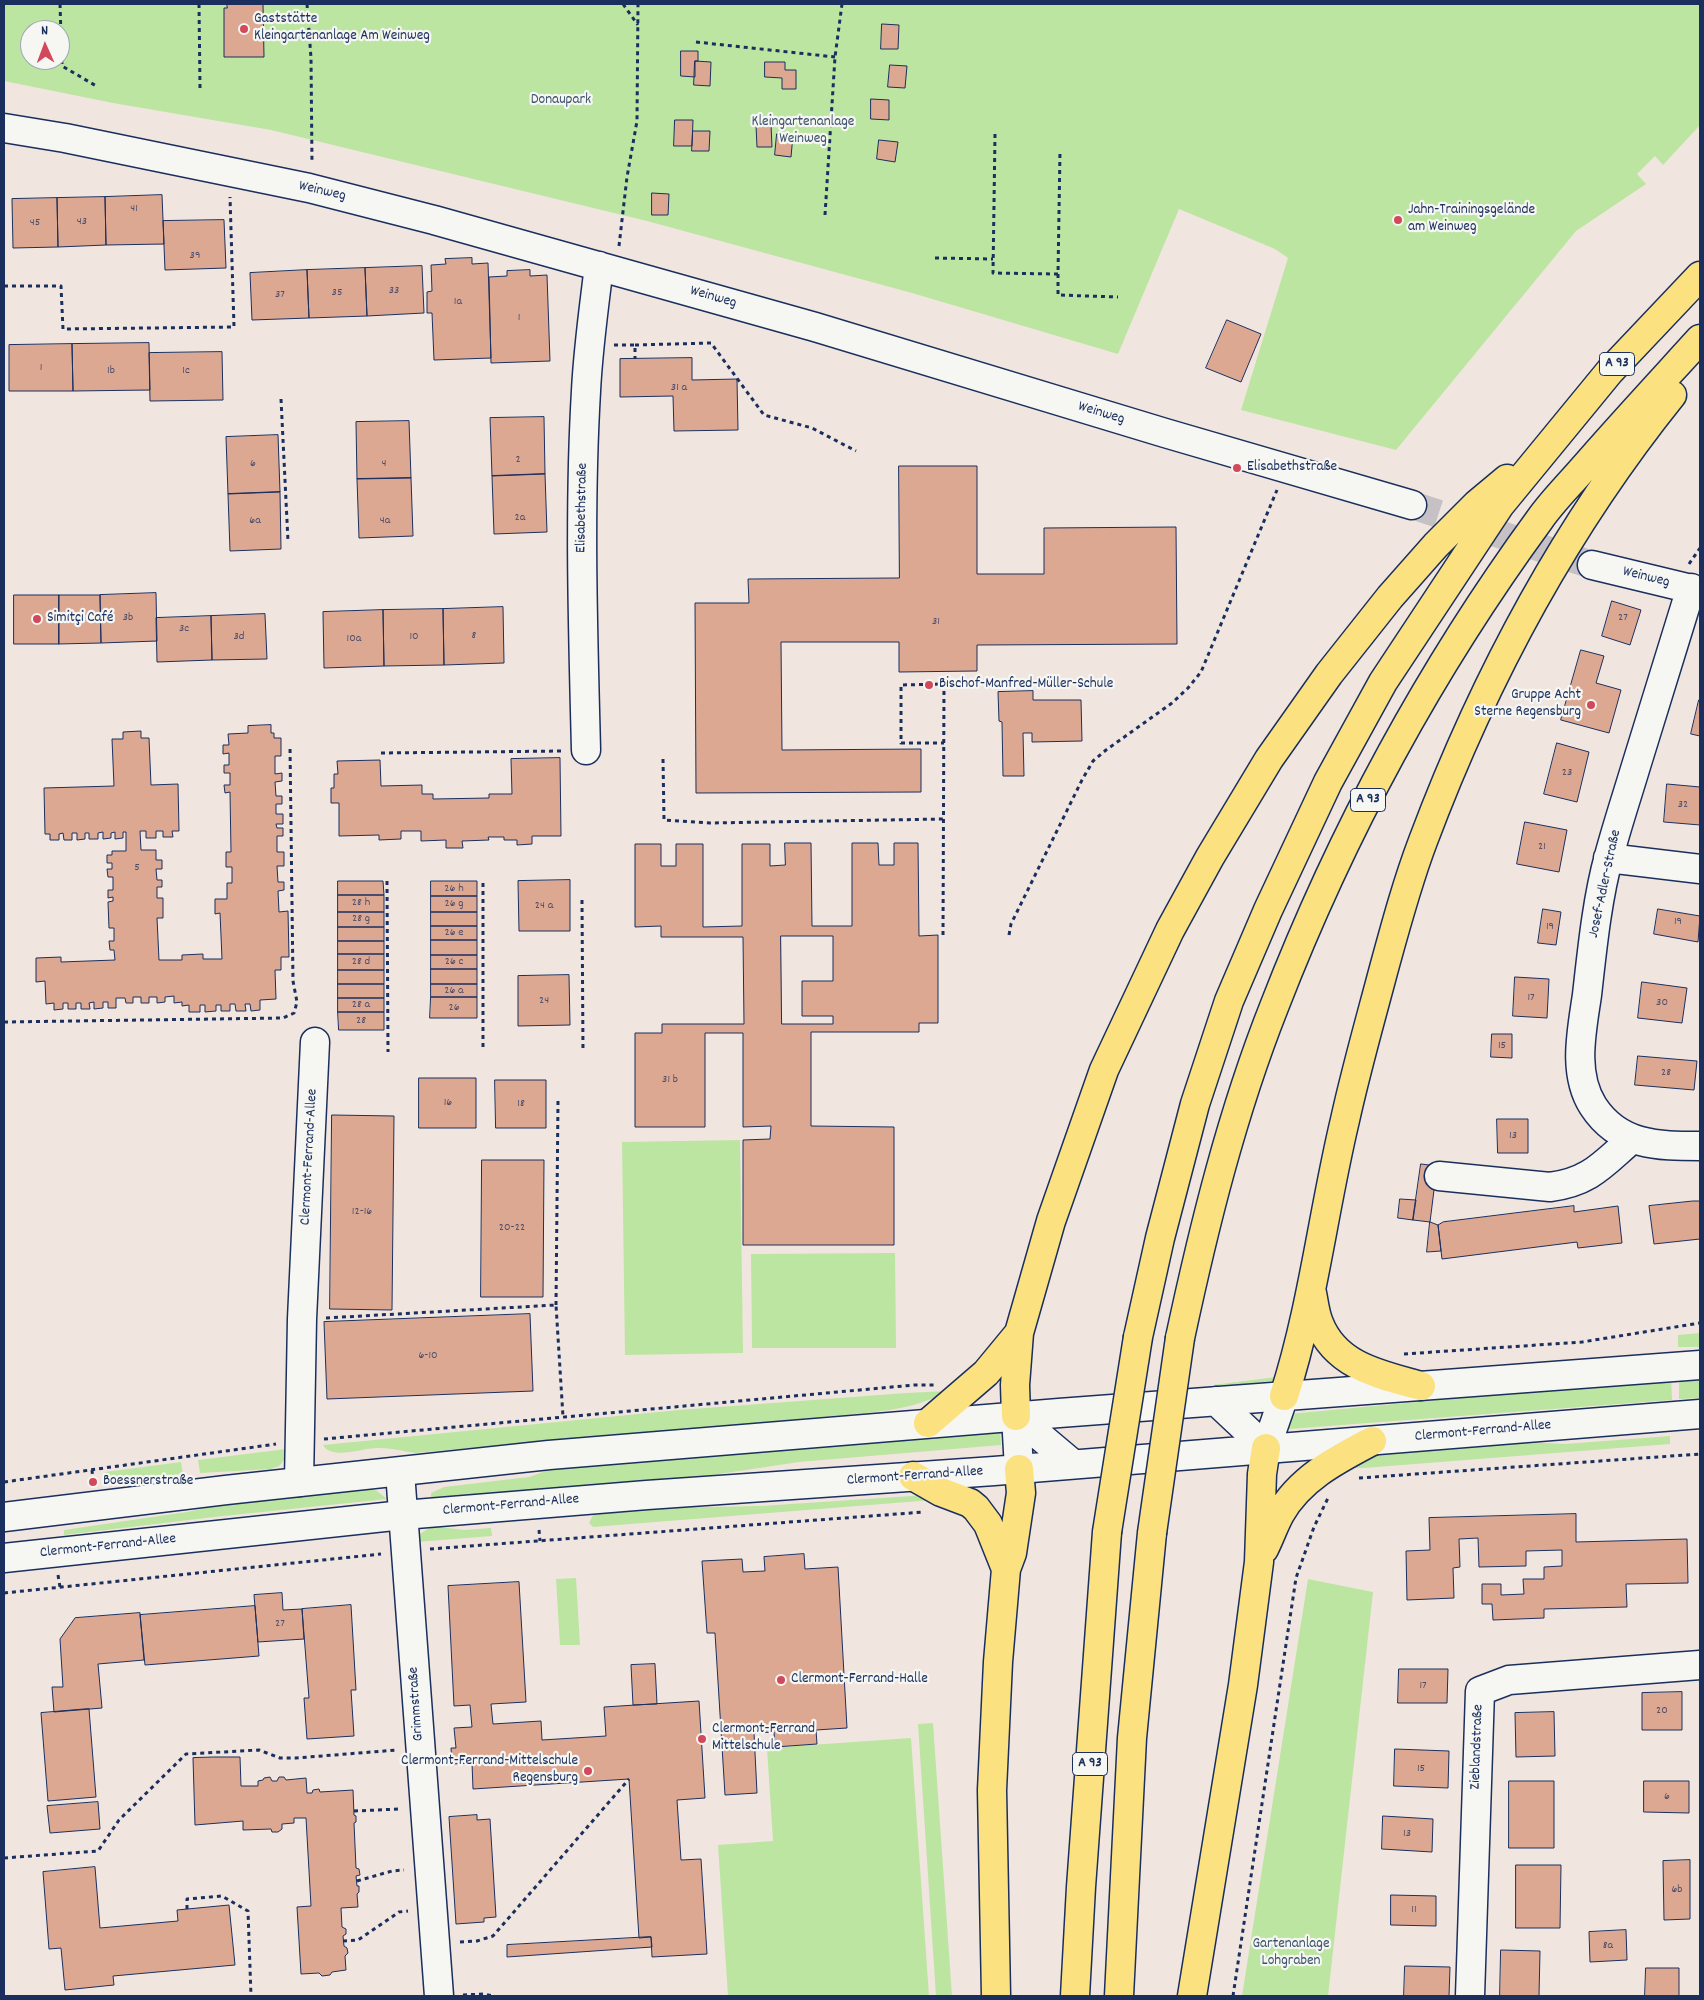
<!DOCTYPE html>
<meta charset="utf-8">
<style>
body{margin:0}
#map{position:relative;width:1704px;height:2000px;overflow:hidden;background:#f1e6df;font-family:Dekko,sans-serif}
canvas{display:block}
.frame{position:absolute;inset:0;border:5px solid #1b2f5e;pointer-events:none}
.north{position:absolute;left:20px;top:20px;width:50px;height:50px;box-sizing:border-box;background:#f6f6f2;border:1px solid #9ea6b7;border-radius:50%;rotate:358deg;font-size:14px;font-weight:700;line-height:20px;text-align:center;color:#1b2f5e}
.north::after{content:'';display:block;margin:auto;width:18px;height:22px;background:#d1495b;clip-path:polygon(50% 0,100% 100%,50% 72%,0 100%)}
</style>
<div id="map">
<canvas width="1704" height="2000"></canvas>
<div class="frame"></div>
<div class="north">N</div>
</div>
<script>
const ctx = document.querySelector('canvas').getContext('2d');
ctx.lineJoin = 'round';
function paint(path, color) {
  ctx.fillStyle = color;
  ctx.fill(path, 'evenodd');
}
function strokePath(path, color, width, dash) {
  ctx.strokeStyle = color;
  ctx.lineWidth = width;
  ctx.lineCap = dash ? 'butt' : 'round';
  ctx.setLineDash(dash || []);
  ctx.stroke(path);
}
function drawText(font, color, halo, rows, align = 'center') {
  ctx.font = font + ' Dekko,sans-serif';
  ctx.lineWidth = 4.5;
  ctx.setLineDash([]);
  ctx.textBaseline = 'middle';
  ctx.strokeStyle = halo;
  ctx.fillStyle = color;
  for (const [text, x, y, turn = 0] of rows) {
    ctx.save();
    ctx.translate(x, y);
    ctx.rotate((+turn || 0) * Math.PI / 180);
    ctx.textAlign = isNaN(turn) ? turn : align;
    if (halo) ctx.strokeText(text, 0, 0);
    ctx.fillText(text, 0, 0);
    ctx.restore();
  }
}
paint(new Path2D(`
 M4,4H1700V125L1663,165L1655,156L1637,174L1646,184L1576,231L1396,450L1241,410L1288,258L1275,249L1179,209L1118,354L912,293L647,221L271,130L113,103L4,81ZM30,30H60V60H30Z
 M740,1140L743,1353L625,1355L622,1142Z
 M895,1253L896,1348H752L751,1254Z
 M1700,1333V1347H1678V1335Z
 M1700,1373V1398L1679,1399V1375Z
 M1284,1376L1272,1381L1214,1387L1213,1385Z
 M1671,1376L1672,1400L1289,1429L1284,1425L1289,1414L1481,1396L1571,1383Z
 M949,1391C919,1406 899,1409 867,1413L415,1453C403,1451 391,1448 379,1448C364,1447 332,1461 323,1445L679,1410L906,1393Z
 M1000,1428L1001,1445L799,1462L706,1476L431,1498V1493L444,1487L529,1477L565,1464Z
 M1670,1436V1444L1364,1468L1340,1467L1382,1451L1523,1442L1565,1444Z
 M294,1448L279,1466L271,1469L200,1473L198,1460Z
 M181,1462L183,1474L105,1480V1472Z
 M366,1487L377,1491L387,1499L214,1517L64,1535V1530L187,1512L268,1495Z
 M927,1495L945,1499L593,1527L589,1523L593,1515L599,1509L761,1506Z
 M432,1526L464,1530L491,1528L492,1536L416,1542L420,1534Z
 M576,1578L580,1645H560L556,1579Z
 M1308,1579L1373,1592L1328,1996H1242Z
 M933,1723L952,1996H936L918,1724Z
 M911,1738L929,1996H728L718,1845L773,1841L767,1748Z`), '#bce5a1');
const building = new Path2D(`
 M227,4H263L264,57H224V8H227Z
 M882,24L899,25L898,49H881Z
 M681,51H698V61H695V77L681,76Z
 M695,61L711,62L710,86L694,85Z
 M765,62H785V70H796V89H782V78L765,77Z
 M890,65L907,66L905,88L888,87Z
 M871,99L889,100V120L871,119Z
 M675,120H693L692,146H674Z
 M771,124L772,147H757L756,125Z
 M693,131H710L709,151H692Z
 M777,134L793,135L791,157L775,155Z
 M879,140L898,142L895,162L877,159Z
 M652,193L669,194L668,215H652Z
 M162,195L164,244L106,245L105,197Z
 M105,197L106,245L58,247L57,198Z
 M57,198L58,247L13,248L12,199Z
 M224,220L226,268L165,270L163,221Z
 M472,258V264L488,263L491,358L434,360L432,313H427V292L432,291L431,265L446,264L445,259Z
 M422,266L424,313L367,316L365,268Z
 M365,268L367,316L309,318L307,270Z
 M307,270L309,318L252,320L250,273Z
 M530,270V276L547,275L550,361L491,363L489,277L507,276V271Z
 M1227,320L1261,334L1241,382L1206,368Z
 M149,343L150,390L73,391L72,344Z
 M72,344L73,391H9V345Z
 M222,352L223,400L150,401L149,353Z
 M692,358V380L737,379L738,430L674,431L673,396L620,397V359Z
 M544,417L545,474L492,476L490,418Z
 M409,421L411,478L357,479L356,422Z
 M278,435L280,492L228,494L226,437Z
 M899,466H977V574H1044V528L1176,527L1177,644L977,645V671L899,672V642H781L782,750L921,749V792L696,793L695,603H749L748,579L899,578Z
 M545,474L547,532L494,534L492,476Z
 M411,478L413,536L359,538L357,479Z
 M280,492L281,549L230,551L228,494Z
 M156,593L157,641L101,643L100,595Z
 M14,595H59V644H14Z
 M59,595H100L101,643L59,644Z
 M1612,601L1641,610L1630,645L1602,636Z
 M503,607L504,663L444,665L443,609Z
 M443,609L444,665L384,666L383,610Z
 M383,610L384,666L324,668L323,612Z
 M265,614L267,659L212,660L211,616Z
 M211,616L212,660L157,662L156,618Z
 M1581,650L1604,656L1596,683L1621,690L1609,733L1561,720Z
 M1033,691V700H1081L1082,741L1032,742V733H1023L1024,776H1003L1002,722L999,721L998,692Z
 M1699,700H1700V736L1691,734Z
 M271,725V733H274V738H281V756H275V774L282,773V781L275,782L276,796H282V804H276V814H283V824H276L277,828H283V836H277V852H284V866H277L278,882H284V890L278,891L279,912L288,911L289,957H281V970H275L276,999L260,1000V1010L251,1011L250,1004H245L246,1011H236L235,1004H230V1011H221V1005H216V1011L205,1012V1005H200V1012H189V1005L182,1006V1002L174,1003V996L165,997V1002L157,1003V997H149V1003H141V997H133V1003H126L125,998H116V1008H108V1002H103V1008L94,1009V1002L89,1003L90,1009H81V1003H76V1009H68V1003H63V1009L54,1010V1003L46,1004L45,981L36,982V958L61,957V962L115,960L114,950H110L109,941H114V928H109L108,902L113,901V897L108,898V890H113V877H108L107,869H112V863H107V855H112V851H126V832H123V838L115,839V832L111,833V838L103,839V832L98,833V839H89V833H85V839L77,840V833H72V840H64L63,833L59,834V840H50V834H45L44,788L114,786L112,739H123V732L141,731V738H149L151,785L178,784L179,831H172L173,837H163V831H156V838H146V831H140L141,850H156V860H162V869H156L157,880H162V887H157V898H163V918H157L159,960H182V955L203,954V959H222L220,913L215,914V899H227V883H232V867H226V852H231L230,792L225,793L224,785H230V773H224V765H229V753L223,754V745H229L228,734L248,733V726Z
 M1557,743L1589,752L1577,802L1544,794Z
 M560,758L561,836H532V844L517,845V840H504V837H488L489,840L462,841L463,848H446V840L421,841V831H401V839L379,840V835L339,836V803H331V788H334V774H338L337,761L380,760L381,786L422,785V794H433V799L489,798V794H512L511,759Z
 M1667,784L1700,787V825L1664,822Z
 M1525,822L1567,830L1559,872L1517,864Z
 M785,843H811L812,926H852V843H878L879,865H894V843H918L919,936L938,935V1023H919V1032H811V1126L894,1127V1245H743V1140L770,1139L771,1126L743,1127V1033H705V1127H635V1033H662V1024H744L743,937H661V926L635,927V844H661V866H676V844H703V927L742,926V844H770V866L785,865ZM781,936H833V981H802V1016H833V1024H782Z
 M570,880V931H519L518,881Z
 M338,881H383L384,895H338Z
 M431,881H477V896H431Z
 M338,895H384V912H338Z
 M431,896H477V912H431Z
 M1543,909L1561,912L1556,945L1538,943Z
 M1658,909L1700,916L1698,942L1654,934Z
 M338,912H384V927H338Z
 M431,912H477V926H431Z
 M431,926H477V940H431Z
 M338,927H384V941H338Z
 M431,940H477V955H431Z
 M338,941H384V954H338Z
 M338,954H384V970H338Z
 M431,955H477V969H431Z
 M431,969H477V984H431Z
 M338,970H384V984H338Z
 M569,975L570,1025L518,1026V976Z
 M1515,977L1549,979L1547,1018L1513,1016Z
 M1642,982L1687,988L1682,1023L1638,1018Z
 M338,984H384V998H338Z
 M431,984H477V997H431Z
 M431,997H477V1018H430Z
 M338,998H384V1012H338Z
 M338,1012H384V1030H339Z
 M1492,1034H1512V1058L1491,1057Z
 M1638,1056L1697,1061L1694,1090L1635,1085Z
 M419,1078H476V1128H419Z
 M495,1080H546V1128H496Z
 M332,1115L394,1116L392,1310L330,1309Z
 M1497,1119H1528V1153H1498Z
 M482,1160H544L543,1297H481Z
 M1421,1164L1437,1166L1430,1222L1413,1220Z
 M1400,1199L1416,1200L1413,1220L1398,1218Z
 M1693,1201H1700V1239L1654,1244L1649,1206Z
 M1574,1206V1212L1618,1206L1622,1243L1578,1248L1577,1242L1442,1259L1438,1225L1443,1222Z
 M1430,1222L1438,1225L1441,1251L1427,1252Z
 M530,1314L533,1391L327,1399L324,1322Z
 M1576,1514V1542L1687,1539L1688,1583L1626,1584L1627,1607L1544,1609V1618L1493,1620L1492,1604H1482V1584H1501V1595L1524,1594L1523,1579H1544V1567L1562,1566V1550L1526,1551V1566L1479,1567L1478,1538L1459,1539L1460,1567L1453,1568L1454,1598L1407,1600L1406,1551L1430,1550L1429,1518Z
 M804,1554L805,1569L838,1567L847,1728L816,1730L817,1744L775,1747L774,1732L754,1733L757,1793L725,1795L715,1633H707L702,1561L742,1559L743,1572L765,1571L764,1557Z
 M519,1582L526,1702L491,1704L493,1724L541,1721L542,1740L606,1736L604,1707L699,1701L705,1798L677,1800L681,1860L701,1859L707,1954L652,1957L651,1937L639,1938L629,1779L473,1789L472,1763L452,1764L451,1748H456L454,1728L472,1727L470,1705L454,1706L448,1586Z
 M282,1593L283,1610L302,1609L304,1639L258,1642L254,1595Z
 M351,1605L356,1690H351L354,1736L307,1739L304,1698H309L302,1609Z
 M255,1606L259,1656L145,1665L140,1615Z
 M140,1613L144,1660L98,1664L102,1708L54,1712L52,1687H63L60,1639L75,1618Z
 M655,1664L657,1704L633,1705L631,1665Z
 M1399,1669H1448L1447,1703H1398Z
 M1682,1692V1730H1642V1693Z
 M89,1709L96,1797L48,1801L41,1713Z
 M1554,1712L1555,1756L1516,1757L1515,1713Z
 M1395,1749L1449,1751L1448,1788L1394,1786Z
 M214,1757H240L241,1786H258V1781L263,1780L264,1778L270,1777L272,1781H277L279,1777H284L286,1780L306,1778L307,1793H312L313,1790L319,1789L320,1792L353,1790L354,1815L356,1816V1822L354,1823L356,1868L359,1869L360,1875L356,1876L357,1886H359V1892L357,1894L358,1907L341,1908L342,1927L346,1929V1934L343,1936L344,1946L347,1948L348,1953L345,1956L346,1970L332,1972L330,1975L322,1976L319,1973L301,1974L297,1907L311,1906L306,1818H294V1823L282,1824V1829L278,1832H272L271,1829L243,1830V1821L195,1825L193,1758Z
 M1509,1781H1554V1848H1509Z
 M1644,1781H1689V1813L1644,1812Z
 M98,1802L100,1829L50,1833L47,1806Z
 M477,1815V1820L490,1819L496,1917L484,1918V1922L456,1924L449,1817Z
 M1383,1816L1433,1819L1432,1852L1382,1849Z
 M1690,1860V1919L1664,1920L1663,1861Z
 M1516,1865H1561L1560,1928H1516Z
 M95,1867L100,1928L178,1921L177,1910L229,1905L235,1965L113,1976L114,1985L65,1990L61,1948L49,1949L43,1872Z
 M1391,1895L1436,1896V1926L1391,1925Z
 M1626,1930L1627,1960L1590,1962L1589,1932Z
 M651,1937L652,1947L507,1957V1945Z
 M1501,1950L1540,1951L1539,1996H1500Z
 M1405,1966L1450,1967L1449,1996H1404Z
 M1646,1968H1679V1996H1645Z`);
paint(building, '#dda892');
strokePath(building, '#1b2f5e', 1);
strokePath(new Path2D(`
 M1412,505L1592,565`), '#c6c1c5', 28, [28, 14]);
const street = new Path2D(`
 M4,128L65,138L309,188L434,220L815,327L1165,433L1412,505
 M1592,565L1700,591
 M1691,588C1673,648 1654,707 1636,766C1627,796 1617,826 1609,856C1597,899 1592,951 1587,995C1582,1030 1572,1073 1593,1106C1619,1146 1658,1146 1700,1146
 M586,750C583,630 579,510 586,391C588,349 594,307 599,266
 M1608,858L1700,869
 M1439,1176L1550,1187C1590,1182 1603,1164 1632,1139
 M400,1472L439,1996
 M299,1482L302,1319L315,1042
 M1470,1996L1480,1691L1509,1680L1700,1665`);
const secondary = new Path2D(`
 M1216,1401L1266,1448
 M1016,1416L1073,1464
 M1016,1416L1019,1469
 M1266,1448L1284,1396
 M4,1517L226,1490L549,1455L1059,1413L1700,1365
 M4,1558L403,1515L647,1495L994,1471L1700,1414`);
const highway = new Path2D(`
 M1312,1293C1314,1303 1315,1314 1319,1323C1336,1367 1382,1375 1421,1386
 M1138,1337L1160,1238L1195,1104L1229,1001L1268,910L1328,782L1383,682L1500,505L1610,371L1700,276
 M1180,1338C1204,1226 1232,1113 1274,1007C1341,834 1431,668 1540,519C1552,502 1567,487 1581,471C1620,426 1660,383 1700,339
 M1284,1396C1313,1306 1323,1212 1345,1120C1356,1070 1370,1021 1383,972C1395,928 1407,883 1423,841C1483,681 1565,528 1672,395
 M1016,1416L1015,1385L1019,1333L1051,1221L1104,1070L1170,930L1210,857L1269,759L1329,674L1390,597L1436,545L1477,504L1507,479
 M928,1423L986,1373L1019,1333
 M913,1476L941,1492L970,1503L976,1508L988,1524L1006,1569
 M1264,1549C1270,1537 1274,1525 1280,1514C1300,1478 1338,1459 1372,1441
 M996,1996L992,1790L998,1662L1006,1569L1012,1553L1021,1493L1019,1469
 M1075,1996L1081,1887L1107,1532
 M1119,1996L1132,1738L1152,1533
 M1192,1996L1243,1685L1259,1562L1262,1474L1266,1448`);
strokePath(street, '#1b2f5e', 31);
strokePath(secondary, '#1b2f5e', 31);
strokePath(highway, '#1b2f5e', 31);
strokePath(new Path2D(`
 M60,4L62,66L98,87
 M199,4L200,88
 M307,4L311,58L312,163
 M623,4L638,25
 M696,42L835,57
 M995,134L993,273L1058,274L1060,151
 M825,215L835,57L842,4
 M619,246L627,177L637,121L638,4
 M935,258L993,259
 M1058,274V295L1118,297
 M4,286H61L63,329L234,327L230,197
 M614,345H635V359
 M635,345L711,343L764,415L812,428L856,451
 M281,399L288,541
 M1689,564L1700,548
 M381,753L563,751
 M663,759L664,820L710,823L944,819
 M387,881L388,1052
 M483,883V1051
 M582,900L583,1050
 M943,935L944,684L901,685V743H944
 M1009,935L1011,924L1082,780L1093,761L1106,750L1172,703L1188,688L1201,672L1277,490
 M4,1022L283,1018L294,1013L297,1002L293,981L290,747
 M556,1305L558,1101
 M326,1318L556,1305L563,1417
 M1404,1354L1582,1342L1700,1323
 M324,1439L914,1385H935
 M92,1470L93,1481
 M1359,1478L1700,1454
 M4,1482L276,1444
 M539,1530L540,1541
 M430,1549L924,1512
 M58,1575L60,1587
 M4,1593L381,1554
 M354,1811L400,1809
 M4,1858L98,1851L119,1820L186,1754L259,1750L280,1758H296L397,1750
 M357,1881L392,1871L404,1870
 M187,1909V1899L222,1896L248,1911L251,1996
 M343,1941L358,1940L399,1912L408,1911
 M460,1942L477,1941L493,1936L629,1779
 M463,1995L484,1994L493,1996
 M1233,1996L1296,1578L1314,1527L1328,1498`), '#1b2f5e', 3, [4, 4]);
strokePath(street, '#f6f6f2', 28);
strokePath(secondary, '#f6f6f2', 28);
strokePath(highway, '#fbe180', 28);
const highwayBridge = new Path2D(`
 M1107,1532L1138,1337
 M1152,1533L1180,1338`);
strokePath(highwayBridge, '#1b2f5e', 31, []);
strokePath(highwayBridge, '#fbe180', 28);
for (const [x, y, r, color] of [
 [244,29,5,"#d1495b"],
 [1398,220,5,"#d1495b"],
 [1237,468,5,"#d1495b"],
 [37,619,5,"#d1495b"],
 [929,685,5,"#d1495b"],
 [1591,705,5,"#d1495b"],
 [93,1482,5,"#d1495b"],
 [781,1680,5,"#d1495b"],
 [702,1739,5,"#d1495b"],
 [588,1771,5,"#d1495b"]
]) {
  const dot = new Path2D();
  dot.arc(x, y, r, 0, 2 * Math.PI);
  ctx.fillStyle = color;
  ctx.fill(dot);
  strokePath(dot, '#f6f6f2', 2);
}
drawText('12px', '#4c4d6b', null, [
 ["41",134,209],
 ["43",82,222],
 ["45",35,223],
 ["39",195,256],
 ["33",394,291],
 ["35",337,293],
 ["37",280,295],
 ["1a",458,302],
 ["1",519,318],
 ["1",41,368],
 ["1b",111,371],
 ["1c",186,371],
 ["31 a",679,388],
 ["2",518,460],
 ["6",253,464],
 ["4",384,464],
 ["2a",520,518],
 ["6a",255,521],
 ["4a",385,521],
 ["3b",128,618],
 ["27",1623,618],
 ["31",936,622],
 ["3c",184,629],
 ["8",474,636],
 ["3d",239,637],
 ["10",414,637],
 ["10a",354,639],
 ["23",1567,773],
 ["32",1683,805],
 ["21",1542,847],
 ["5",137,868],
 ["26 h",454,889],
 ["28 h",361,903],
 ["26 g",454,904],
 ["24 a",544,906],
 ["28 g",361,919],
 ["19",1678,922],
 ["19",1550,927],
 ["26 e",454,933],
 ["28 d",361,962],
 ["26 c",454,962],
 ["26 a",454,991],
 ["17",1531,998],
 ["24",544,1001],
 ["30",1662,1003],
 ["28 a",361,1005],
 ["26",454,1008],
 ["28",361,1021],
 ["15",1502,1046],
 ["28",1666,1073],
 ["31 b",670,1080],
 ["16",448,1103],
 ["18",521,1104],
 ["13",1513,1136],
 ["12-16",362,1212],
 ["20-22",512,1228],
 ["6-10",428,1356],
 ["27",280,1624],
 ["17",1423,1686],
 ["20",1662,1711],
 ["15",1421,1769],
 ["6",1667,1797],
 ["13",1407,1834],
 ["6b",1677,1890],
 ["11",1414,1910],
 ["8a",1608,1946]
]);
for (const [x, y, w] of [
 [1617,364,35],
 [1368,800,35],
 [1090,1764,35]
]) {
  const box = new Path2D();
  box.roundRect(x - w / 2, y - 11.5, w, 23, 4);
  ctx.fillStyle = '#f6f6f2';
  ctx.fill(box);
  strokePath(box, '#1b2f5e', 1);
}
drawText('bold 14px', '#1b2f5e', null, [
 ["A 93",1617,364],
 ["A 93",1368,800],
 ["A 93",1090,1764]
]);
drawText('15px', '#1b2f5e', '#f6f6f2', [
 ["Gaststätte",254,20],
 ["Kleingartenanlage Am Weinweg",254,37],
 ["Jahn-Trainingsgelände",1408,211],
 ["am Weinweg",1408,228],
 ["Elisabethstraße",1247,468],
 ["Simitçi Café",47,619],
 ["Bischof-Manfred-Müller-Schule",939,685],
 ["Gruppe Acht",1581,696,"right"],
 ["Sterne Regensburg",1581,713,"right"],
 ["Boessnerstraße",103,1482],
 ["Clermont-Ferrand-Halle",791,1680],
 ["Clermont-Ferrand",712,1730],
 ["Mittelschule",712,1747],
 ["Clermont-Ferrand-Mittelschule",578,1762,"right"],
 ["Regensburg",578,1779,"right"]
], 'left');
drawText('15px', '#3b536b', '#f6f6f2', [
 ["Donaupark",561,101],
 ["Kleingartenanlage",803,123],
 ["Weinweg",803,140],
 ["Gartenanlage",1291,1945],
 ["Lohgraben",1291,1962]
]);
drawText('15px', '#1b2f5e', '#f6f6f2', [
 ["Weinweg",322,192,13],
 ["Weinweg",713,298,16],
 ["Weinweg",1101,414,17],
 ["Elisabethstraße",583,508,-89],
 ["Weinweg",1646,578,14],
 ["Josef-Adler-Straße",1606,884,-78],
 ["Clermont-Ferrand-Allee",310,1157,-87],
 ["Clermont-Ferrand-Allee",1483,1432,-5],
 ["Clermont-Ferrand-Allee",915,1477,-4],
 ["Clermont-Ferrand-Allee",511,1506,-5],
 ["Clermont-Ferrand-Allee",108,1547,-6],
 ["Grimmstraße",417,1704,-94],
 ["Zieblandstraße",1478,1747,-88]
]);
</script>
